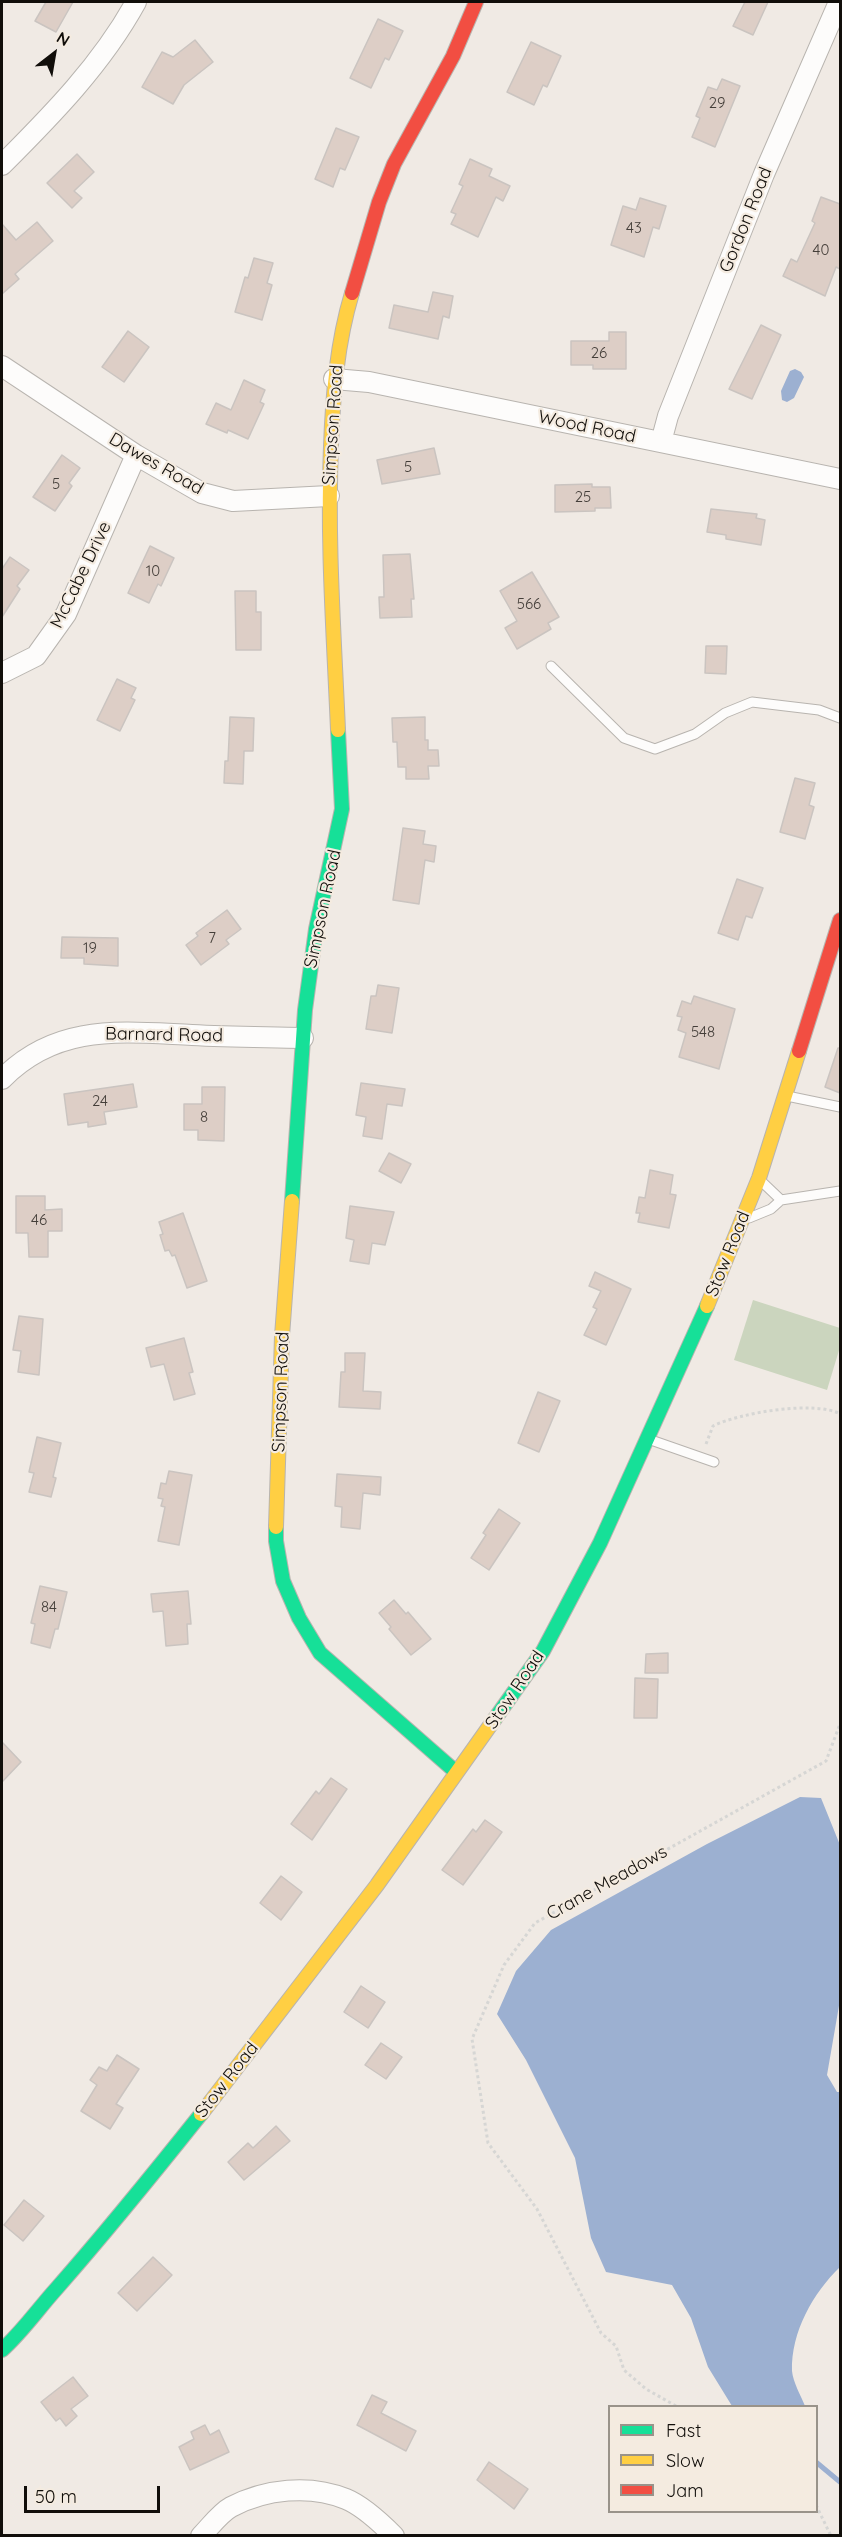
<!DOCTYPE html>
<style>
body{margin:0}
#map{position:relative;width:842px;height:2537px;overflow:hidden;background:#f0eae4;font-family:Quicksand,sans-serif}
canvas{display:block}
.frame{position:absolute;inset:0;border:3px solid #110e0a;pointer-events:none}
.legend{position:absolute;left:608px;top:2405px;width:210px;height:108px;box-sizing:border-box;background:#f4ebe0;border:2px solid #99938a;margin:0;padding:8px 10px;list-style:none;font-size:18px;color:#110e0a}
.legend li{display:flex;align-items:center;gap:12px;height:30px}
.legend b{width:30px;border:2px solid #99938a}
.north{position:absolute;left:24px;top:24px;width:60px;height:60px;-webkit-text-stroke:4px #f4ebe0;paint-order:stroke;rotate:31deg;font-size:16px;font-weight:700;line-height:24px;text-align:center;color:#110e0a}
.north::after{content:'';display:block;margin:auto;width:21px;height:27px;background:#110e0a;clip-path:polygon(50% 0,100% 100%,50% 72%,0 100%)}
.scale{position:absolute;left:24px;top:2486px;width:136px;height:27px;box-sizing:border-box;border:3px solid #110e0a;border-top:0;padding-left:8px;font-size:18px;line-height:21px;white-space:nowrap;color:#110e0a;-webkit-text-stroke:4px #f4ebe0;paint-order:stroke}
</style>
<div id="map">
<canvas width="842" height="2537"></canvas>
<div class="frame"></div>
<ul class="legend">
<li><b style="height:8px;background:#16e098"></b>Fast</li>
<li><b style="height:8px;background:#ffcf43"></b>Slow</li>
<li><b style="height:8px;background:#f24e42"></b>Jam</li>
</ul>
<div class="north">N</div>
<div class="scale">50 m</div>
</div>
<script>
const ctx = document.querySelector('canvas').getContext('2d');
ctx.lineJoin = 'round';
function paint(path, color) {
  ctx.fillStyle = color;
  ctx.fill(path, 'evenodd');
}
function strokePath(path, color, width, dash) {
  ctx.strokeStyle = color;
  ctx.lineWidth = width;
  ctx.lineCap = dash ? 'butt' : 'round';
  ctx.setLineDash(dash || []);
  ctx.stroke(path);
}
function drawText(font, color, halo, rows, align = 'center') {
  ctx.font = font + ' Quicksand,sans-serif';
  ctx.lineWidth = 4.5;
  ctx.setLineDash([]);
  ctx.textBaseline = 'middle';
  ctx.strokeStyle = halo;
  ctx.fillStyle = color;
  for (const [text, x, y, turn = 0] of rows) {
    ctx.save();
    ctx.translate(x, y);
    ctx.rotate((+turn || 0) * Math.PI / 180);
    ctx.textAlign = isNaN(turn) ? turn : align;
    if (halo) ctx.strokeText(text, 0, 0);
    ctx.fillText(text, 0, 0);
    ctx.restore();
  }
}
paint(new Path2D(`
 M753,1300L840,1328V1347L827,1390L734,1360Z`), '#cbd5be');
paint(new Path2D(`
 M795,369L801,372L804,377L794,398L787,402L782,400L781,391L790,371Z
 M800,1797L821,1798L840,1845V2000L827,2075L837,2092H840V2267C813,2293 791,2332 792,2371C793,2382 801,2396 805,2406H732L708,2367L691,2318L672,2285L606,2272L591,2238L575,2158L526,2060L497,2014L516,1971L551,1930L707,1844Z`), '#9cb0d1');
strokePath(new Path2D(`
 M816,2462L840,2482`), '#9cb0d1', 5);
const building = new Path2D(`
 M46,2H73L56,32L35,21Z
 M745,2H768L753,35L733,26Z
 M378,19L403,31L389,60L385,58L371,88L350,78Z
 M195,40L213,62L184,85L173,104L142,87L162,52L173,57Z
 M531,42L561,56L547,87L543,85L534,105L507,92Z
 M722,79L740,86L715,147L692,137L700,118L696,116L708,87L717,90Z
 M336,128L359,137L345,170L340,168L333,187L315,179Z
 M77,154L94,172L74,191L82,198L72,208L47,183Z
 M470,159L492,169L489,176L510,186L503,201L496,197L478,237L451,224L456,214L451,212L463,186L459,184Z
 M821,197L840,204V269L836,267L825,296L783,276L791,259L797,262L815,223L812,221Z
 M640,198L666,206L659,229L653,227L644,257L611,245L623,206L636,210Z
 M37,222L53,241L15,274L19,279L2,294V224L16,240Z
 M254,258L273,263L267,283L272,285L262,320L235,312L245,277L248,278Z
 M433,292L453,296L449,318L443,316L438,339L389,328L394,305L428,312Z
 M761,325L781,335L752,399L729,389Z
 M128,331L149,347L124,382L102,367Z
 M609,332H626V369H593V365H571V341H609Z
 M244,380L265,390L260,402L264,404L248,439L228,430L227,433L206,424L216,403L231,410Z
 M434,448L440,474L382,484L377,460Z
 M62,455L80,468L69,483L72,486L55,511L33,497Z
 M592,484V487H610L611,508H595V511L555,512V485Z
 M711,509L757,514L756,518L765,520L761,545L726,539V535L707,532Z
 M150,546L174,558L161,586L158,584L149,603L128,593Z
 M410,554L414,599H411L412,617L380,618L379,597H384L383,555Z
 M10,557L29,570L17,586L20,589L2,617V569Z
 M532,572L559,617L548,623L551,629L517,649L505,628L517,621L500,591Z
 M235,591H256V612H261V650H236Z
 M706,646H727L726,674L705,673Z
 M117,679L136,688L131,698L135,700L120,731L97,720Z
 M230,717L254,718L253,751H244L243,784L224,783L225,761H228Z
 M425,717V740H428V750H438L439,766H428L429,779H406V767H398L397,742H393L392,718Z
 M795,778L815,783L809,805L814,807L805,839L780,832Z
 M403,828L425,831L423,844L436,846L434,862L425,860L419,904L393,900Z
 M737,879L763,888L752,918L746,916L738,940L718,933Z
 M227,910L241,929L226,940L229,944L201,965L186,945L198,936L196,933Z
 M62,937L118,938V966L84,964V958H61Z
 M378,985L399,988L392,1033L366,1029L371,996H376Z
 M694,996L735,1009L719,1069L679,1057L686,1033L678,1030L682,1017L677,1016L682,1001L691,1004Z
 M838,1048H840V1093L825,1087Z
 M361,1083L405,1089L402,1106L387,1104L382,1139L363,1136L366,1117L356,1115Z
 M133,1084L137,1107L104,1112L106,1124L88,1127V1122L68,1125L64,1094Z
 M202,1087H225L224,1141L198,1140V1130H184V1104H202Z
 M389,1153L411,1164L401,1183L379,1171Z
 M650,1170L673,1175L670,1194L676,1195L669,1228L638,1222L640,1213H636L639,1197L645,1198Z
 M16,1196H45V1210L62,1209V1231H48V1257H29L28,1233H16Z
 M350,1206L394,1212L385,1245L372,1243L369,1264L350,1261L354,1240L346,1238Z
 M183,1213L207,1281L187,1288L175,1255L172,1256L169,1250L165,1251L160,1235L163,1234L159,1222Z
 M595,1272L631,1289L606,1345L584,1335L597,1309L593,1307L601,1291L589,1286Z
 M19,1316L43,1319L39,1375L18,1372L21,1351L13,1350Z
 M184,1338L193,1372L189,1373L195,1394L174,1400L164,1364L151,1367L146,1348Z
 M345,1353H365L363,1391L381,1392L380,1409L339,1407L341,1372H345Z
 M538,1392L560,1401L539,1452L518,1443Z
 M37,1437L61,1443L53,1477L56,1478L51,1497L29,1492L34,1473L29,1472Z
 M169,1471L192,1475L179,1545L158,1541L165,1507L161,1506L163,1499L158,1498L161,1483L166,1484Z
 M337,1474L381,1477L380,1495L363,1493L360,1529L341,1527L342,1507L335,1506Z
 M499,1509L520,1523L489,1570L471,1558L486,1535L483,1533Z
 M40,1586L67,1592L58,1629H55L50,1648L31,1643L35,1624L31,1623Z
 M188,1591L191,1624H187L188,1644L166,1646L163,1611L153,1612L151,1594Z
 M394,1600L406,1614L408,1612L431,1639L411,1655L389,1629L391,1627L379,1613Z
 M668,1653V1673H645L646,1654Z
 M635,1678L658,1679L657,1718H634Z
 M2,1742L21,1762L2,1782Z
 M331,1778L347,1789L312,1840L291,1824L316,1791L319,1794Z
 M485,1820L502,1832L463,1885L442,1870L473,1829L476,1832Z
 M281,1876L302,1892L281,1920L260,1903Z
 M361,1986L385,2002L368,2028L344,2012Z
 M381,2043L402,2057L386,2079L365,2065Z
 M117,2055L139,2069L116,2104L123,2108L110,2129L81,2111L97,2085L90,2080L99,2067L107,2071Z
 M276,2126L290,2141L244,2180L228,2162L248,2143L253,2148Z
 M24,2200L44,2216L23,2241L4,2225Z
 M153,2257L172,2275L137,2311L118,2293Z
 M73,2377L88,2396L71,2409L77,2416L66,2426L60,2418L56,2421L41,2402Z
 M372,2395L387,2402L381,2413L416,2431L406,2451L357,2425Z
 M205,2425L210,2435L219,2430L229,2452L190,2470L179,2447L194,2439L191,2432Z
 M489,2462L528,2489L514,2509L477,2480Z`);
paint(building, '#ddcec6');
strokePath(building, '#cac4c0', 1.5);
const lane = new Path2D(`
 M551,666L624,738L655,749L695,734L725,713L752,702L819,710L840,718
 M787,1096L840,1107
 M760,1180L781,1200L840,1191
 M749,1218L771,1209L781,1200
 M651,1440L714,1462`);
const street = new Path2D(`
 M2,165C52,115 102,64 136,2
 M2,366L136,455L202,493L233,501L329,496
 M334,379L369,382L840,479
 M661,442L668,416L764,174L839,2
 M2,673L36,656L66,614L136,455
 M2,1079C57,1023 121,1032 192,1035C229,1037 266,1037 303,1038
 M201,2536C210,2527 220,2513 231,2507C265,2489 310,2484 346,2499C363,2506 381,2523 394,2536`);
const fast = new Path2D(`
 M292,1201L305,1010L316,929L342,809L338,730
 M276,1527V1541L283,1581L299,1618L320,1653L456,1772
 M494,1720L543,1651L600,1543L707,1306
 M2,2350C23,2331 38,2309 57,2288C107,2231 154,2173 201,2114`);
const slow = new Path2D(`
 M338,730C334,636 327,541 331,446C333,394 337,343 352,293
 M707,1306L759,1178L799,1051
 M276,1527L282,1336L292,1201
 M201,2114L377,1885L494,1720`);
const jam = new Path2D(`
 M352,293L379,202L394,164L453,56L476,2
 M799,1051L840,920`);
strokePath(lane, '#b8b4af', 11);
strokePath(street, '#b8b4af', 22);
strokePath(fast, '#b8b4af', 16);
strokePath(slow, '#b8b4af', 16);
strokePath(jam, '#b8b4af', 16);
strokePath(new Path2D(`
 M706,1444L713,1426C739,1413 815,1400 840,1414
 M676,2406L646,2389L624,2370L616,2346L601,2333L537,2209L488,2143L472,2039L504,1965L535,1923L826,1761L840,1724
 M816,2505L831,2536`), '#d6d6d4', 3, [3, 3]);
strokePath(lane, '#fdfcfb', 9);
strokePath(street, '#fdfcfb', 20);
strokePath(fast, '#16e098', 14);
strokePath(slow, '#ffcf43', 14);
strokePath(jam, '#f24e42', 14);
drawText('15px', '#443e39', null, [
 ["29",717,103],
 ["43",634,228],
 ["40",821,250],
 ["26",599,353],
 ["5",408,467],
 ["5",56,484],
 ["25",583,497],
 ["10",153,571],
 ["566",529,604],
 ["7",212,938],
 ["19",90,948],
 ["548",703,1032],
 ["24",100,1101],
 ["8",204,1117],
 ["46",39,1220],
 ["84",49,1607]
]);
drawText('18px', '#110e0a', '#f4ebe0', [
 ["Gordon Road",746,220,-68],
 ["Simpson Road",333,425,-86],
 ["Wood Road",587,427,12],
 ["Dawes Road",156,464,30],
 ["McCabe Drive",81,575,-64],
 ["Simpson Road",323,909,-78],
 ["Barnard Road",164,1035,1],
 ["Stow Road",728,1254,-68],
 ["Simpson Road",281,1392,-88],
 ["Stow Road",515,1690,-56],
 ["Crane Meadows",607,1883,-29],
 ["Stow Road",227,2080,-52]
]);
</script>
